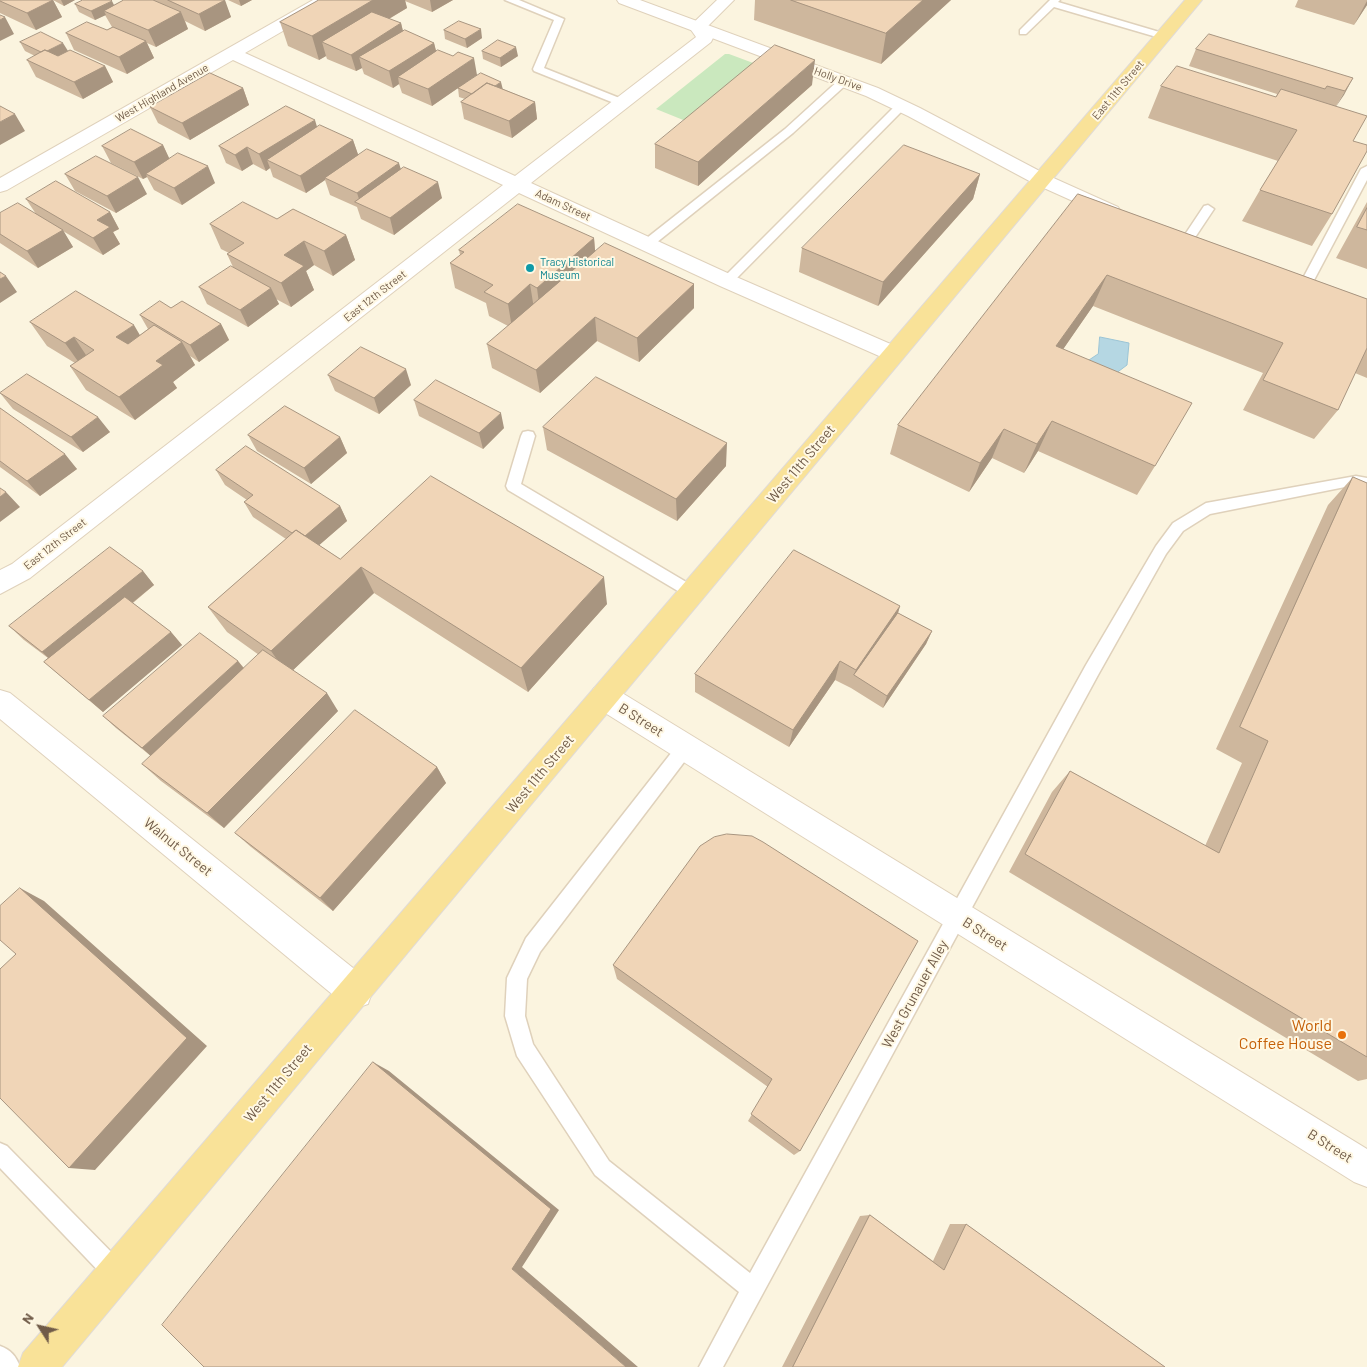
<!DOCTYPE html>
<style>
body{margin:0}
#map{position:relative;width:1367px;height:1367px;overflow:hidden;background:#fbf4df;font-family:Barlow,sans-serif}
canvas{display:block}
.north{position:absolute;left:15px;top:1302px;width:50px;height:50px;-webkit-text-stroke:4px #fff8e4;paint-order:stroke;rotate:305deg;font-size:14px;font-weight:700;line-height:20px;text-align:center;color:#705b48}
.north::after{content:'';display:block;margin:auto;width:18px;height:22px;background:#705b48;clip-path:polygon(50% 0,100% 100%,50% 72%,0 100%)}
</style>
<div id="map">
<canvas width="1367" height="1367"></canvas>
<div class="north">N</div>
</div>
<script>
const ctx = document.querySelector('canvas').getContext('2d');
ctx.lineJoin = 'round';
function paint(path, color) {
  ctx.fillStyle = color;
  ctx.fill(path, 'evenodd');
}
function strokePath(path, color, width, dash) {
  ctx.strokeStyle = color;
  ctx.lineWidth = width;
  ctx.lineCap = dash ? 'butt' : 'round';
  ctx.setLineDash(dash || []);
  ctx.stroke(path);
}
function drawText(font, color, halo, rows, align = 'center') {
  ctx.font = font + ' Barlow,sans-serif';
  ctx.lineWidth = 4;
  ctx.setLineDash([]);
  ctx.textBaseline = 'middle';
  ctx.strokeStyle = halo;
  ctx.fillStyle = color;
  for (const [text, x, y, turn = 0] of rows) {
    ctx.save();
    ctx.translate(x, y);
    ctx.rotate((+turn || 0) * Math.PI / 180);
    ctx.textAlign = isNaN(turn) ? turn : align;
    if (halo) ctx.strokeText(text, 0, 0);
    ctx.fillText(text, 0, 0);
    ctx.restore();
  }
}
paint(new Path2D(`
 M725,54H729L772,70L703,128L656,109Z`), '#cae8be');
const water = new Path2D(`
 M1100,337L1129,343L1127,365L1107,380L1083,364L1098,354Z`);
paint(water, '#b5d7e3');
strokePath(water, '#9bc4d5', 1);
const service = new Path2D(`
 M505,0H519L564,19L544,68L627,101L628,103L627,105H619L534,71L533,69L554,20Z
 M1050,0H1060L1058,2L1166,34L1168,36L1166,38H1160L1054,7L1026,34H1020V30Z
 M844,78L848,79L849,81L848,83L793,133L651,247H643L641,244L643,241L785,129L840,79Z
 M902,102L906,103L907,105L906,107L731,284H723L721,281L723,278L898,103Z
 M1367,166V180L1313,282L1311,285H1303L1301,282L1361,169Z
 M1208,205L1214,209L1192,242H1184L1182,239L1204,206Z
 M528,431L533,432L535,436L521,484L698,589L701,593L698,597L693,599L688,597L508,490L506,486L521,436L523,432Z
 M1356,476L1367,478V488L1356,486L1345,487L1210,514L1183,531L1166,554L1098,675L723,1367H699L739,1292L595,1175L517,1056L505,1016L507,978L526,938L679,743L685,740L691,743L693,748L691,753L540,952L527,979L525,1016L533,1044L609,1161L750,1273L1086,665L1156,546L1173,523L1206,503Z
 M0,1143L7,1146L124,1265L127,1273L124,1281L116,1284L108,1281L0,1168Z
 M0,1346C11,1350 16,1356 20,1367H0Z`);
const minor = new Path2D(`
 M313,0H333L331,3L245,53L515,176L696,37L689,27L717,0H734L706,28L713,38L711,42L531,183L734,276L902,349L905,354L902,359L894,362L886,359L720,286L519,193L30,578L0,594V570L12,564L503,185L233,60L7,190L0,192V178Z
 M604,685L614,688L1367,1149V1187L1354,1182L594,706L590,697L594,688Z
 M0,690L10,693L368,980L372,992L368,1004L356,1008L344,1004L0,719Z`);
const tertiary = new Path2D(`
 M617,0H640L878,88L920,108L1049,176L1118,207L1121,211L1118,215L1111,217L1104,215L1035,184L908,116L866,96L619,3Z`);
const primary = new Path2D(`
 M1185,0H1202L62,1367H18L23,1353Z`);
strokePath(service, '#dfd1bb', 3);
strokePath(minor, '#dfd1bb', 2);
strokePath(tertiary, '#dfd1bb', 2);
strokePath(primary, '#e0dbd7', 2);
paint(service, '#fff');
paint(minor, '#fff');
paint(tertiary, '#fff');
paint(primary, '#f9e298');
paint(new Path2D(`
 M0,0H75L64,6L53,0L62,17L36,30L0,13Z
 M124,0H224L231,17L205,31L185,21L188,29L156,47L147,43L154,58L127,74L74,50L66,33L107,30L112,27L105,15L95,20L79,12L75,4L114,5Z
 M228,0H252L241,6Z
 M319,0H453L432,12L405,1L407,8L389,19L401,23L403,31L434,43L436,51L477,75L465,83L503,89L535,102L537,119L512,138L464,119L461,102L465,99L459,97L458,88L432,106L402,93L399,84L393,88L364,74L362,68L356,71L327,59L326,56L319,60L288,46L280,22Z
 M755,0H951L881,64L754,20Z
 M1298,0H1367V5L1354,25L1295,7Z
 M444,30L482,38L467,48L445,39Z
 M20,42L68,51L105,66L113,82L83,99L36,77L27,60L35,56L25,51Z
 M1196,49L1353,78L1336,106L1353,141L1332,214L1312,246L1242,221L1260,190L1278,161L1148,118L1161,86L1276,97L1277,94L1189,66Z
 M482,51L518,56L501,67L483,59Z
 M812,85L698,186L655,168V144Z
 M243,88L249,105L190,140L158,123L150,107Z
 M317,127L353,140L358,155L401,169L442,198L394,235L361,219L357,207L330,195L325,180L306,193L273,177L270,168L266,171L253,164L242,171L226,163L219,146Z
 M163,145L169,159L215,183L182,205L154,190L147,177L143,179L111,163L102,146Z
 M65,174L147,194L116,213L75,191Z
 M980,174L973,199L878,306L799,272L802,248Z
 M1078,194L1367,299V378L1355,373L1338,410L1314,439L1243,410L1263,373L1093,306L1063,349L1155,466L1137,495L1038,451L1024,473L992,458L969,492L890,454L898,425Z
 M26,199L110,212L119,229L113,232L120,244L103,255L63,231L73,247L38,268L0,243V213L36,214Z
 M1367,202V269L1336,258Z
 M277,219L346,235L355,260L333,276L314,265L306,271L314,290L291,307L276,299L279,304L248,327L207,304L199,287L233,267L227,254L229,253L221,249L210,224Z
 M594,238L595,251L694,284V308L639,362L597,341L540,393L492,368L487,344L508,326L489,316L486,303L455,288L450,263L460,255L459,250Z
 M171,308L221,324L229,340L199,362L190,356L195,365L173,382L177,388L135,420L86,390L70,366L75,363L47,346L30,322L140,335L148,329L140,315Z
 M328,375L411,385L379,414L335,391Z
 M0,393L110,432L83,452L13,409Z
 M414,400L504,428L483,449L419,416Z
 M0,408L77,469L40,496L0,467Z
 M543,427L726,466L677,521L547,450Z
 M248,435L340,437L347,453L311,484L257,451Z
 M216,470L340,506L347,521L319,545L340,559L607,604L528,692L374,593L293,670L338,711L224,828L161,781L142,764L151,756L116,728L103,716L238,661L244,668L259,655L227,632L208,607L286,539L253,517L244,502L247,500L225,485Z
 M1353,477L1367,483V1079L1358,1081L1009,872L1052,792L1070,771L1205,846L1242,763L1216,749L1328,505Z
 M143,571L154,585L133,603L171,632L182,645L103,712L44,662L48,658L24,640L9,626Z
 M900,606L898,613L932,631L926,644L883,708L851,688L835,680L789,747L695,692V674Z
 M437,767L446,783L333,911L251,847L235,833Z
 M752,836L800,1151L794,1155L748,1121L768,1087L617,979L613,965Z
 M870,1215L933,1261L950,1224H966L1165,1367H782L860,1216Z`), '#ceb79d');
paint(new Path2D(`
 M53,0L62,17L36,30L27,13Z
 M61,0H75L64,6Z
 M225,0L231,17L205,31L199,14Z
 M239,0H252L241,6Z
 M373,0H405L407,8L338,49L322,42L326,56L319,60L312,36Z
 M430,0H453L432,12Z
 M923,0H951L881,64L886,33Z
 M112,1L116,9L104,11L106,15L95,20L91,11Z
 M1367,1V5L1354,25Z
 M181,12L188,29L156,47L148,30Z
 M5,17L14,34L0,41V20Z
 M401,23L405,40L359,57L362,68L356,71L351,55Z
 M481,29L482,38L467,48L465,39Z
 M146,41L154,58L127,74L119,57Z
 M63,43L68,51L47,62L43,53Z
 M434,43L438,59L398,77L399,84L393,88L389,71Z
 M516,47L518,56L501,67L500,58Z
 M474,58L477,75L432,106L428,89Z
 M815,60L812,85L698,186V162Z
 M105,66L113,82L83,99L74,82Z
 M1353,78L1344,95L1335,108L1345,91Z
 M501,82L503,90L479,97Z
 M243,88L249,105L190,140L182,123Z
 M535,102L537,119L512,138L509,121Z
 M15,114L25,131L0,145V122Z
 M315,120L320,137L267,160L270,168L266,171L259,154Z
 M353,140L359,157L325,178V180L306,193L300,176Z
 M163,145L171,162L146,174L147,177L143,179L134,162Z
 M247,147L253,164L242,171L235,155Z
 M399,163L404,180L361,205L357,193Z
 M208,166L215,183L182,205L174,188Z
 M980,174L973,199L878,306L883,282Z
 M138,177L147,194L116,213L107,196Z
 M438,182L442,198L394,235L390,218Z
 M110,212L119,229L113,232L120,244L103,255L93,238L97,220Z
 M63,230L73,247L38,268L27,251Z
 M346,235L355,260L333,276L324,251Z
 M594,238L596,262L540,312L537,288Z
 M304,241L314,265L306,271L314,290L291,307L281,283L284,255Z
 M1107,275L1093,306L1044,377L1056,346Z
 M6,276L17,292L0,303V279Z
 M530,284L534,309L512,328L508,304Z
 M694,284V308L639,362L637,338Z
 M271,288L279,304L248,327L240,310Z
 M595,317L597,341L540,393L536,370Z
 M221,324L229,340L199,362L190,345Z
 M134,325L148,349L132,361L116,337Z
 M74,337L90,361L82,367L65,343Z
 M182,342L195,365L173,382L177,388L135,420L119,397L156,361Z
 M406,369L411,385L379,414L374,398Z
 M501,413L504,428L483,449L479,433Z
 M98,417L110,432L83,452L71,437Z
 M1052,421L1038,451L1024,473L1037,444Z
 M1004,429L992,458L969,492L980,463Z
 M340,437L347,453L311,484L304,468Z
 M727,443L726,466L677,521L676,499Z
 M65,454L77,469L40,496L27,481Z
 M6,492L20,507L0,522V497Z
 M340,506L347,521L309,554L301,539Z
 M361,567L374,593L288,675L271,651Z
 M143,571L154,585L56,665L42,652Z
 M604,577L607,604L528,692L521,668Z
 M900,606L894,626L854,675L856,670Z
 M932,631L926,644L883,708L887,696Z
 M171,632L182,645L103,712L89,700Z
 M238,661L248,674L154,759L142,748Z
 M840,661L835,680L789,747L793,730Z
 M327,693L338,711L224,828L207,813Z
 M437,767L446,783L333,911L320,898Z
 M20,888L44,901L207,1046L95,1170L69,1168Z
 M373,1062L389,1071L559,1210L522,1267L638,1367H626L512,1269Z`), '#a89580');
const building = new Path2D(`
 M0,0H53L27,13L0,1Z
 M83,0H111L112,1L91,11L75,4Z
 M124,0H153L181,12L148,30L104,11Z
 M168,0H225L199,14Z
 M319,0H373L312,36L280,22Z
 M791,0H923L886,33Z
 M372,12L401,23L351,55L322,42Z
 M0,15L5,17L0,20Z
 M459,21L481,29L465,39L444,30Z
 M87,22L107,30L113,27L146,41L119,57L66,33Z
 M405,30L434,43L389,71L359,57Z
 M41,32L63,43L47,51L45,50L41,52L20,42Z
 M1209,34L1353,78L1345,91L1327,86L1325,89L1196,49Z
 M498,40L516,47L500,58L482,51Z
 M775,45L815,60L698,162L655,144Z
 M45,50L58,56L70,50L105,66L74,82L27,60Z
 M438,50L453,56L458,52L474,58L428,89L398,77Z
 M1177,66L1276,97L1281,89L1367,116L1353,141L1367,145V151L1332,214L1260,190L1297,130L1161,86Z
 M210,73L243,88L182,123L150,107Z
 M481,73L501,82L495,86L487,83L472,94L458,88Z
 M487,83L535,102L509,121L461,102Z
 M0,106L15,114L0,122Z
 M286,106L315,120L259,154L247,147L235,155L219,146Z
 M320,125L353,140L300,176L267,160Z
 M131,129L163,145L134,162L102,146Z
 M904,145L980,174L883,282L802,248Z
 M367,149L399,163L357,193L325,178Z
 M178,153L208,166L174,188L146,174Z
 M96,156L138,177L107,196L65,174Z
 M404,167L438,182L390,218L355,202Z
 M56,181L110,212L97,220L110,227L93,238L26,199Z
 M1078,194L1367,299V348L1338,410L1263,380L1283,343L1107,275L1056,346L1192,403L1155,466L1052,421L1037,444L1004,429L980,463L898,425Z
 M243,202L277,219L293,209L346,235L324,251L304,241L284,255L304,266L281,283L227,254L244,243L210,224Z
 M18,203L63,230L27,251L0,234V213Z
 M518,204L594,238L537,288L530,284L508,304L484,292L493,285L450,263L464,252L459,250Z
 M1367,208V230L1357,227Z
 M605,243L694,284L637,338L595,317L536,370L487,344Z
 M231,266L271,288L240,310L199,287Z
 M0,272L6,276L0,279Z
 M76,291L134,325L116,337L128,344L154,325L182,342L156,361L163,365L119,397L70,366L94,350L74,337L65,343L30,322Z
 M160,301L171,308L182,301L221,324L190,345L140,315Z
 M361,347L406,369L374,398L328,375Z
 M27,374L98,417L71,437L0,393Z
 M596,377L727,443L676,499L543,427Z
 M436,380L501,413L479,433L414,400Z
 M285,406L340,437L304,468L248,435Z
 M0,408L65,454L27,481L0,461Z
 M246,446L340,506L305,536L296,530L292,533L244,502L253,495L216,470Z
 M431,476L604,577L521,668L361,567L271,651L208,607L296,530L340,559Z
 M1353,477L1367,483V1057L1025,854L1070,771L1219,853L1268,741L1240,727Z
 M0,488L6,492L0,497Z
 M110,547L143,571L42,652L9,626Z
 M794,550L900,606L856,670L840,661L793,730L695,674Z
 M125,597L171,632L89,700L44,662Z
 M898,613L932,631L887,696L854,675Z
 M200,633L238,661L142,748L103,716Z
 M263,650L327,693L207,813L142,764Z
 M355,710L437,767L320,898L235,833Z
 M727,834L752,836L763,842L918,941L800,1151L751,1114L772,1079L613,965L700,846L714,837Z
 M20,888L187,1038L69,1168L0,1098V969L16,954L0,940V906Z
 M373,1062L551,1209L512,1269L626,1367H204L162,1325Z
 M870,1215L944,1270L966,1224L1165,1367H793Z`);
paint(building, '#f0d5b7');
strokePath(building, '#a89580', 1);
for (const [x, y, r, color] of [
 [530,268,5,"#0f9aa8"],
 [1342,1035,5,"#e8710a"]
]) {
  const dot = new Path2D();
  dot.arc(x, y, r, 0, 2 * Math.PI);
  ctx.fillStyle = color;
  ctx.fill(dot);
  strokePath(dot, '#fff8e4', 2);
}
drawText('11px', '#705b48', '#fff8e4', [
 ["Holly Drive",838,79,20],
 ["East 11th Street",1118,90,-50],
 ["West Highland Avenue",162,93,-30],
 ["Adam Street",563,205,25],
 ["East 12th Street",375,296,-38],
 ["East 12th Street",55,544,-38]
]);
drawText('11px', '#0d838f', '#fff8e4', [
 ["Tracy Historical",540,262],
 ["Museum",540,275]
], 'left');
drawText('14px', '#705b48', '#fff8e4', [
 ["West 11th Street",801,464,-50],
 ["B Street",641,720,32],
 ["West 11th Street",540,774,-50],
 ["Walnut Street",178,847,39],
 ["B Street",985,934,32],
 ["West Grunauer Alley",915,994,-61],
 ["West 11th Street",278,1083,-50],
 ["B Street",1330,1146,32]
]);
drawText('16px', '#c56008', '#fff8e4', [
 ["World",1332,1026],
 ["Coffee House",1332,1044]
], 'right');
</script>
